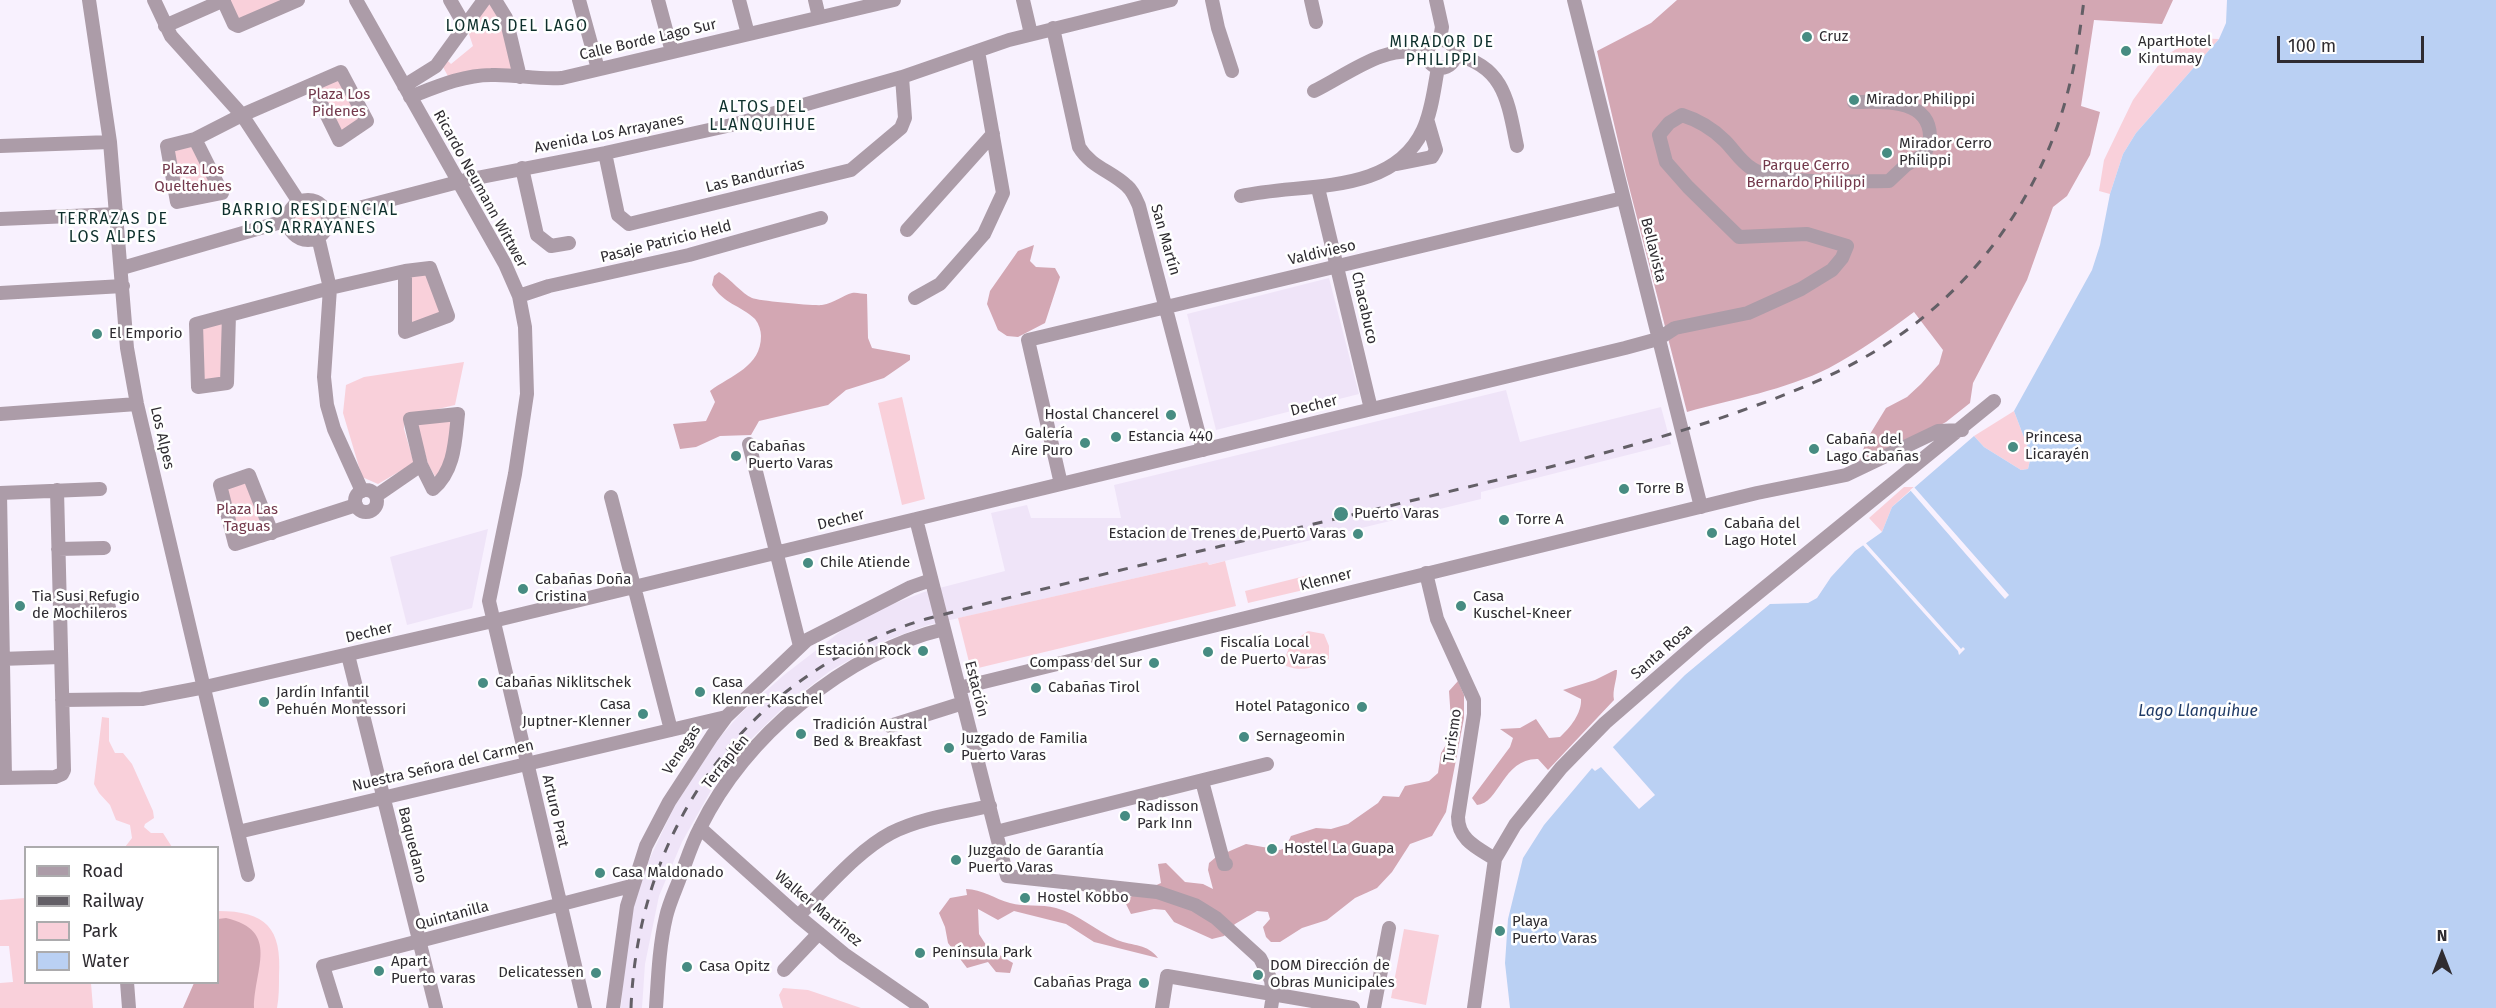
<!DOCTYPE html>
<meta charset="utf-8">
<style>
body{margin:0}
#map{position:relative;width:2496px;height:1008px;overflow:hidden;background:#f8f1fe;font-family:"Fira Sans",sans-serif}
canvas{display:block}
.legend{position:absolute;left:24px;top:846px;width:195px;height:138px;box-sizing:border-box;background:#fff;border:2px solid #acabad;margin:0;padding:8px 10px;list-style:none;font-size:18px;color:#2f2c31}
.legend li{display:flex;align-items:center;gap:12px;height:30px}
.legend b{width:30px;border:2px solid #acabad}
.north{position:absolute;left:2412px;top:924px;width:60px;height:60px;-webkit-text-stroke:4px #fff;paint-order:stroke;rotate:0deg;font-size:16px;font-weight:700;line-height:24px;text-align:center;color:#2f2c31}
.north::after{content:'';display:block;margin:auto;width:21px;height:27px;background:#2f2c31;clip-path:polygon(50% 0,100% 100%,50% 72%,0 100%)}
.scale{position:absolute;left:2277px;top:36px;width:147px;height:27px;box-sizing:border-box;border:3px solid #2f2c31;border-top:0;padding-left:8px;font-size:18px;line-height:21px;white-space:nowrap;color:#2f2c31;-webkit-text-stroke:4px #fff;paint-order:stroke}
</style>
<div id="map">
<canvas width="2496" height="1008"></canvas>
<ul class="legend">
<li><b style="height:8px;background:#ac9ca8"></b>Road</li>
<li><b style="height:8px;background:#635f66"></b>Railway</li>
<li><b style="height:16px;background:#f9d0da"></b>Park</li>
<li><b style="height:16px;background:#bad0f3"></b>Water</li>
</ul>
<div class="north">N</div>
<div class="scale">100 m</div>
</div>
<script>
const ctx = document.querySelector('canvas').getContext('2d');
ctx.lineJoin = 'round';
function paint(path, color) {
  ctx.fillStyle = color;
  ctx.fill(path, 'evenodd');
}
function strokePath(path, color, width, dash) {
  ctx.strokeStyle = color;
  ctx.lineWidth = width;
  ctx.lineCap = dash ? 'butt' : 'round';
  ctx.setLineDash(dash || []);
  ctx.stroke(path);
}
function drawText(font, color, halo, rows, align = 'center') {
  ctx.font = font + ' "Fira Sans",sans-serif';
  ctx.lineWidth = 5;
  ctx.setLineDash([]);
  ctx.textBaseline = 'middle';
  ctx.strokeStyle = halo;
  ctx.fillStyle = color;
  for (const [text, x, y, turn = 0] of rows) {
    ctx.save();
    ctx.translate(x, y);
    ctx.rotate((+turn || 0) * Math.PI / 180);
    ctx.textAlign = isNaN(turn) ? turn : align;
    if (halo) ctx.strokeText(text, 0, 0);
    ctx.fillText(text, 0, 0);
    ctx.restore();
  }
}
paint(new Path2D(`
 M1329,278L1359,394L1216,430L1187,314Z
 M1506,390L1520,442L1661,407L1671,444L1481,492V499L1444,508L1208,565L1207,562L928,625L887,640L860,654L830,671L786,705L744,746L718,778L682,842L659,896L645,964L642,1008H621L625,953L633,908L642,875L674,807L715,743L740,714L784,675L845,628L885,607L924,592L1005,571L991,513L1027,505L1031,518H1121L1114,485Z
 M488,529L472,608L407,625L390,557Z`), '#efe4f8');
paint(new Path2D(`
 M230,0H294L239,23Z
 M489,0L501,20L514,71L449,78L443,67L447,60L451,64L473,46L468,31Z
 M2194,38L2219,39L2136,133L2123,154L2110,194L2099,191L2104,160L2133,100L2165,56Z
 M341,74L365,121L340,139L313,86Z
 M195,140L220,192L178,200L168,147Z
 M289 220a19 19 0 1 1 38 0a19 19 0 1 1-38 0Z
 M428,272L443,315L409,327V274Z
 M226,319L224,380L201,384L199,326Z
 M464,362L455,405L404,417V429L414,463L378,484L362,477L343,413L346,385L364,377Z
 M902,397L925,499L902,505L878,403Z
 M2014,411L2031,456L2028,469L2021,470L1984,447L1974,436Z
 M452,416L448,457L436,478L428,464L416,421Z
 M249,477L268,530L236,540L223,486Z
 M1904,487H1914L1892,507L1882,532L1869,518Z
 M1225,561L1236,606L974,669L970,666L958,618L1207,562L1209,565Z
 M1309,575L1312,588L1248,603L1245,591Z
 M1308,631L1324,634L1329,646V659C1313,668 1303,672 1286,666L1284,660L1291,643Z
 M102,717L109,718V741L115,753H123L132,764L153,811L154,818L145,824L144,827L151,833H163L172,847H125L132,838L130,825L116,820L110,805L99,793L94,784Z
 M25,898L26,982L91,983L93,1008H0V983L13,982L9,946H0V900Z
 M218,911C266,911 282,928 279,976C279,987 279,997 277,1008H229L218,962Z
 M1404,929L1439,935L1426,1005L1391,998Z
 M783,988L808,990L861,1008H783L779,995Z`), '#f9d0da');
paint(new Path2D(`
 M1677,0H2173L2162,24L2094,20L2081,106L2100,112L2090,155L2067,196L2053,207L2027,280L1973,383L1970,403L1946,422L1868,464H1858L1867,439L1886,408L1907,397L1921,384L1939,364L1943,350L1914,312C1887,332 1859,352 1829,368C1785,390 1733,399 1687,412L1626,175L1597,51L1651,23Z
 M1034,245L1030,261L1036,267L1055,268L1060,277L1045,323L1018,337L1007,336L998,330L987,304L990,291L1018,251Z
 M719,272C731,279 742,294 752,298C759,301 815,306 822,305C835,303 843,295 852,293C856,292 862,294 867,294L868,338L872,348L910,355V360L884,378L846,390L828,405L759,421L751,435L720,436L696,447L680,449L673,424L706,421L715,402L710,391C731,375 761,367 761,336C761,331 759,324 755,319C740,305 724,304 712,285L714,276Z
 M1615,670H1617C1617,680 1612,690 1614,700L1548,770L1538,759C1503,758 1499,804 1477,805L1472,798L1510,747L1513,738L1500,729L1520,728L1536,719L1549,738L1560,737C1570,728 1582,713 1581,699L1563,690L1595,680Z
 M1458,681L1464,695V718L1446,812L1432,836L1410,844L1392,872L1377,888L1355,898L1327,920L1302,928L1280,942H1271L1266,937L1263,927L1270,919L1268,912L1257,911L1235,924L1224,936L1212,939L1174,922L1165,910L1154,909L1131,914L1126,904L1130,897L1161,883L1158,864L1166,863L1185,882L1203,884L1213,889L1208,870L1209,863L1216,857L1246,844L1280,850L1285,848L1291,836L1316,828L1331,829L1348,824L1378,803L1383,796L1399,797L1405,786L1429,781L1438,773L1441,753L1452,735L1449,691Z
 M966,889C982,889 995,899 1010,903C1024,907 1041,904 1056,908C1079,914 1096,931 1117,940C1133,946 1148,944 1158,958L1094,942L1066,924L1014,911L998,920L978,909L979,934L988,948L1013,963L1010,973L996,972L988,962L967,968L948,943L945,927L939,913L950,898L967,895Z
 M226,918C281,931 254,969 254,1008H183L194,983L218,982V919Z`), '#d3a7b3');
paint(new Path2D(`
 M2227,0H2496V1008H1510L1505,963L1508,919L1523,858L1544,825L1592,768L1685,675L1770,604L1808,603L1817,598L1831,577L1855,551L1882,532L1892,507L1974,436L1984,447L2021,470L2028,469L2031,456L2014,411L2092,270L2100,245L2110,194L2123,154L2136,133L2219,39L2226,23Z`), '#bad0f3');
paint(new Path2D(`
 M1914,487L2009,595L2005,599L1910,490Z
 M1864,541L1961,649L1963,647L1965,649L1959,655L1958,651L1861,543Z
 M1611,745L1655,795L1639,809L1601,767L1595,771L1590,766Z`), '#f8f1fe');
strokePath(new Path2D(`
 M89,0L110,142L127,348L137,404L248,875
 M154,0L171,36L242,115L299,202
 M223,0L234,24L238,26L298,0
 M356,0L505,264L519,296L525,327L527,394L515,474L489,601L585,1008
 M450,0L465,26
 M495,0L506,18L520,77
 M579,0L598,69
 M658,0L672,52
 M739,0L748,34
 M815,0L819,17
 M1023,0L1031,34
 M1212,0L1218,28L1232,71
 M1311,0L1316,22
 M1436,0L1442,27L1440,39
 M1574,0L1701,507
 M165,26L224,0
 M1053,28L1079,147C1091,167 1111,171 1127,186C1133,191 1136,199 1139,206L1203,450
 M1427 54a14 14 0 1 1 28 0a14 14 0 1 1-28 0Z
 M1455,55C1505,66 1508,103 1517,146
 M404,86L436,66L484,0
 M1314,91C1349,74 1386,42 1426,54
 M410,97C436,87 463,75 491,75C515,74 538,80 562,78L894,0
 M195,139L222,193L177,202L167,146L195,139L242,115L341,72L367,121L339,140L312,85
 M0,146L110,142
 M605,153L618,215L629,224L851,170L901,128L905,118L902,77
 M1397,164L1432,157L1436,150L1427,119
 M522,168L537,235L551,246L569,243
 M1318,188L1371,409
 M1241,196C1301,182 1392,197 1423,130C1432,111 1434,88 1438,68
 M288 220a20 20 0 1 1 40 0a20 20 0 1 1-40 0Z
 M328,216L466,180L605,153L736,124L902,77L1009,40L1171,0
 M0,219L118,214
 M907,230L993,134
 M318,237L330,288L324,377L327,405L334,429L362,491
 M122,268L288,220
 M430,268L448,316L405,332V271Z
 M0,293L123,286
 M519,296L549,286L689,255L821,218
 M915,298L940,284L984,234L1003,193L978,51
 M229,315L227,383L198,387L196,324L330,288L405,271
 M0,414L137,404
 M458,414C455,441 455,470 433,489L421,465L410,419Z
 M749,444L800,646
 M1061,484L1028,340L1623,198
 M355 501a11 11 0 1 1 22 0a11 11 0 1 1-22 0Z
 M0,493L5,777
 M0,493L100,489
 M376,496L421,465
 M611,497L671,730
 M916,519L1007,876L1157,892L1195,905L1216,918L1260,958L1271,980L1273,995L1271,1008
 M272,533L249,475L220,485L235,544L356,505
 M58,549L104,548
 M1426,573L1437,619L1474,700V714L1458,817C1458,840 1478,848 1495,859
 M60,608L109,607
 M348,655L436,1008
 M0,659L61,657
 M959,688L1757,493L1846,475L1938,431L1962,430
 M62,700L142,699L205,687L493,621L1625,348L1658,339L1675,328L1748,313L1801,289L1832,270L1842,258L1847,246L1807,234L1739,237L1688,187L1666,162L1659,135L1669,123L1682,115C1698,120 1713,129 1725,141C1734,150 1740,161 1751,168C1777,186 1856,181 1889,181L1906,165L1925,154C1926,149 1930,142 1930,136C1929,97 1880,102 1854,102
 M890,726L963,703
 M0,778L55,777L62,774L64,770L57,490
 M1202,781L1224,864H1226
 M700,828L798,916L844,954L922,1008
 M238,832L726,717
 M996,832L1267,764
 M798,916C826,889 857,851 891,833C920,818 958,813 990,806
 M784,970L819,933
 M127,982L129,1008
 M336,1008L323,966L631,886
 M613,1008L627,906L646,846L669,802L712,736L726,717L807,640L911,587L931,580
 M656,1008C658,978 659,947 666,917C669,903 676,889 681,875C687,859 692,843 700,828C745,736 845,653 944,629
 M1162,1008L1167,976L1353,1008
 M1374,1008L1389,928
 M1474,1008L1495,859L1515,825L1561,768L1605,723L1704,637L1994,401`), '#ac9ca8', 14);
strokePath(new Path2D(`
 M631,1008C638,825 749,673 926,619C1097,574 1271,535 1443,493C1543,469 1641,446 1738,412C1806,388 1870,362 1926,315C1995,258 2046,178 2068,91C2076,61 2080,31 2084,0`), '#635f66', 3, [10, 10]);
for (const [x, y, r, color] of [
 [1807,37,6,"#478c82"],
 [2126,51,6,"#478c82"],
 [1854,100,6,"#478c82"],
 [1887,153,6,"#478c82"],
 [97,334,6,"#478c82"],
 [1171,415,6,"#478c82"],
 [1116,437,6,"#478c82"],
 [1085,443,6,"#478c82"],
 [2013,447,6,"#478c82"],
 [1814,449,6,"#478c82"],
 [736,456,6,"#478c82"],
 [1624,489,6,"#478c82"],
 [1341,514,8,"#478c82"],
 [1504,520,6,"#478c82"],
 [1712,533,6,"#478c82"],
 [1358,534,6,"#478c82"],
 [808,563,6,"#478c82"],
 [523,589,6,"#478c82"],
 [20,606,6,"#478c82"],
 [1461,606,6,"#478c82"],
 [923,651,6,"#478c82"],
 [1208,652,6,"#478c82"],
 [1154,663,6,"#478c82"],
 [483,683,6,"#478c82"],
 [1036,688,6,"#478c82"],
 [700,692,6,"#478c82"],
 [264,702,6,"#478c82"],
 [1362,707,6,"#478c82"],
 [643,714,6,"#478c82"],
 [801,734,6,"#478c82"],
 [1244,737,6,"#478c82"],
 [949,748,6,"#478c82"],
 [1125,816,6,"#478c82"],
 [1272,849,6,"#478c82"],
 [956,860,6,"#478c82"],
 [600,873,6,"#478c82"],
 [1025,898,6,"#478c82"],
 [1500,931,6,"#478c82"],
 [920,953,6,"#478c82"],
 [687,967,6,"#478c82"],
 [379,971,6,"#478c82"],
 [596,973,6,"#478c82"],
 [1258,975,6,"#478c82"],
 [1144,983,6,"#478c82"]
]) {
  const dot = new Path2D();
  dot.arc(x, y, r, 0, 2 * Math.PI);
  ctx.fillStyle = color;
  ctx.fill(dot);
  strokePath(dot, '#fff', 2);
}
drawText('15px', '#2f2c31', '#fff', [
 ["Cruz",1819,37],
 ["ApartHotel",2138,42],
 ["Kintumay",2138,59],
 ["Mirador Philippi",1866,100],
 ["Mirador Cerro",1899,144],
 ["Philippi",1899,161],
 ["El Emporio",109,334],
 ["Hostal Chancerel",1159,415,"right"],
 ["Galería",1073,434,"right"],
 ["Aire Puro",1073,451,"right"],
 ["Estancia 440",1128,437],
 ["Princesa",2025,438],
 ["Licarayén",2025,455],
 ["Cabaña del",1826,440],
 ["Lago Cabañas",1826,457],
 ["Cabañas",748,447],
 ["Puerto Varas",748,464],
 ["Torre B",1636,489],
 ["Puerto Varas",1354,514],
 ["Torre A",1516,520],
 ["Cabaña del",1724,524],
 ["Lago Hotel",1724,541],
 ["Estacion de Trenes de Puerto Varas",1346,534,"right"],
 ["Chile Atiende",820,563],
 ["Cabañas Doña",535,580],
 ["Cristina",535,597],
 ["Tia Susi Refugio",32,597],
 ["de Mochileros",32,614],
 ["Casa",1473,597],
 ["Kuschel-Kneer",1473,614],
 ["Fiscalía Local",1220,643],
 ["de Puerto Varas",1220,660],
 ["Estación Rock",911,651,"right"],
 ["Compass del Sur",1142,663,"right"],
 ["Cabañas Niklitschek",495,683],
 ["Casa",712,683],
 ["Klenner-Kaschel",712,700],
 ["Cabañas Tirol",1048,688],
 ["Jardín Infantil",276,693],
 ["Pehuén Montessori",276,710],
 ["Casa",631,705,"right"],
 ["Juptner-Klenner",631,722,"right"],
 ["Hotel Patagonico",1350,707,"right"],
 ["Tradición Austral",813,725],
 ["Bed & Breakfast",813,742],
 ["Sernageomin",1256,737],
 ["Juzgado de Familia",961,739],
 ["Puerto Varas",961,756],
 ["Radisson",1137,807],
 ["Park Inn",1137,824],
 ["Hostel La Guapa",1284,849],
 ["Juzgado de Garantía",968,851],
 ["Puerto Varas",968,868],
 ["Casa Maldonado",612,873],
 ["Hostel Kobbo",1037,898],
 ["Playa",1512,922],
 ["Puerto Varas",1512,939],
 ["Península Park",932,953],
 ["Apart",391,962],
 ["Puerto varas",391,979],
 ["DOM Dirección de",1270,966],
 ["Obras Municipales",1270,983],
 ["Casa Opitz",699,967],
 ["Delicatessen",584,973,"right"],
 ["Cabañas Praga",1132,983,"right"]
], 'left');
drawText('15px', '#2f2c31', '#fff', [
 ["Calle Borde Lago Sur",648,40,-13],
 ["Avenida Los Arrayanes",609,134,-11],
 ["Las Bandurrias",755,176,-14],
 ["Ricardo Neumann Wittwer",480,189,61],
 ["San Martín",1165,240,74],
 ["Pasaje Patricio Held",666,242,-14],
 ["Bellavista",1653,250,76],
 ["Valdivieso",1322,253,-13],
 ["Chacabuco",1364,308,77],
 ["Decher",1314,406,-14],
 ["Los Alpes",162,438,77],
 ["Decher",841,520,-14],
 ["Klenner",1326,580,-14],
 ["Decher",369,633,-13],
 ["Santa Rosa",1662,652,-41],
 ["Estación",976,689,76],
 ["Turismo",1453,736,-82],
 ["Venegas",682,750,-56],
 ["Terraplén",726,762,-51],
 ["Nuestra Señora del Carmen",443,766,-13],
 ["Arturo Prat",555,811,77],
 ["Baquedano",412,845,76],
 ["Walker Martínez",818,909,40],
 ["Quintanilla",452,916,-15]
]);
drawText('15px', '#73394c', '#fff', [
 ["Plaza Los",339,95],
 ["Pidenes",339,112],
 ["Parque Cerro",1806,166],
 ["Bernardo Philippi",1806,183],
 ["Plaza Los",193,170],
 ["Queltehues",193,187],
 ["Plaza Las",247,510],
 ["Taguas",247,527]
]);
ctx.letterSpacing = '1.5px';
drawText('16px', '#0e302c', '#fff', [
 ["LOMAS DEL LAGO",517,27],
 ["MIRADOR DE",1442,43],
 ["PHILIPPI",1442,61],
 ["ALTOS DEL",763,108],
 ["LLANQUIHUE",763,126],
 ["BARRIO RESIDENCIAL",310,211],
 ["LOS ARRAYANES",310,229],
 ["TERRAZAS DE",113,220],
 ["LOS ALPES",113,238]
]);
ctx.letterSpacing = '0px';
drawText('italic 16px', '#1f3a66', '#fff', [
 ["Lago Llanquihue",2198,712]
]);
</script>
